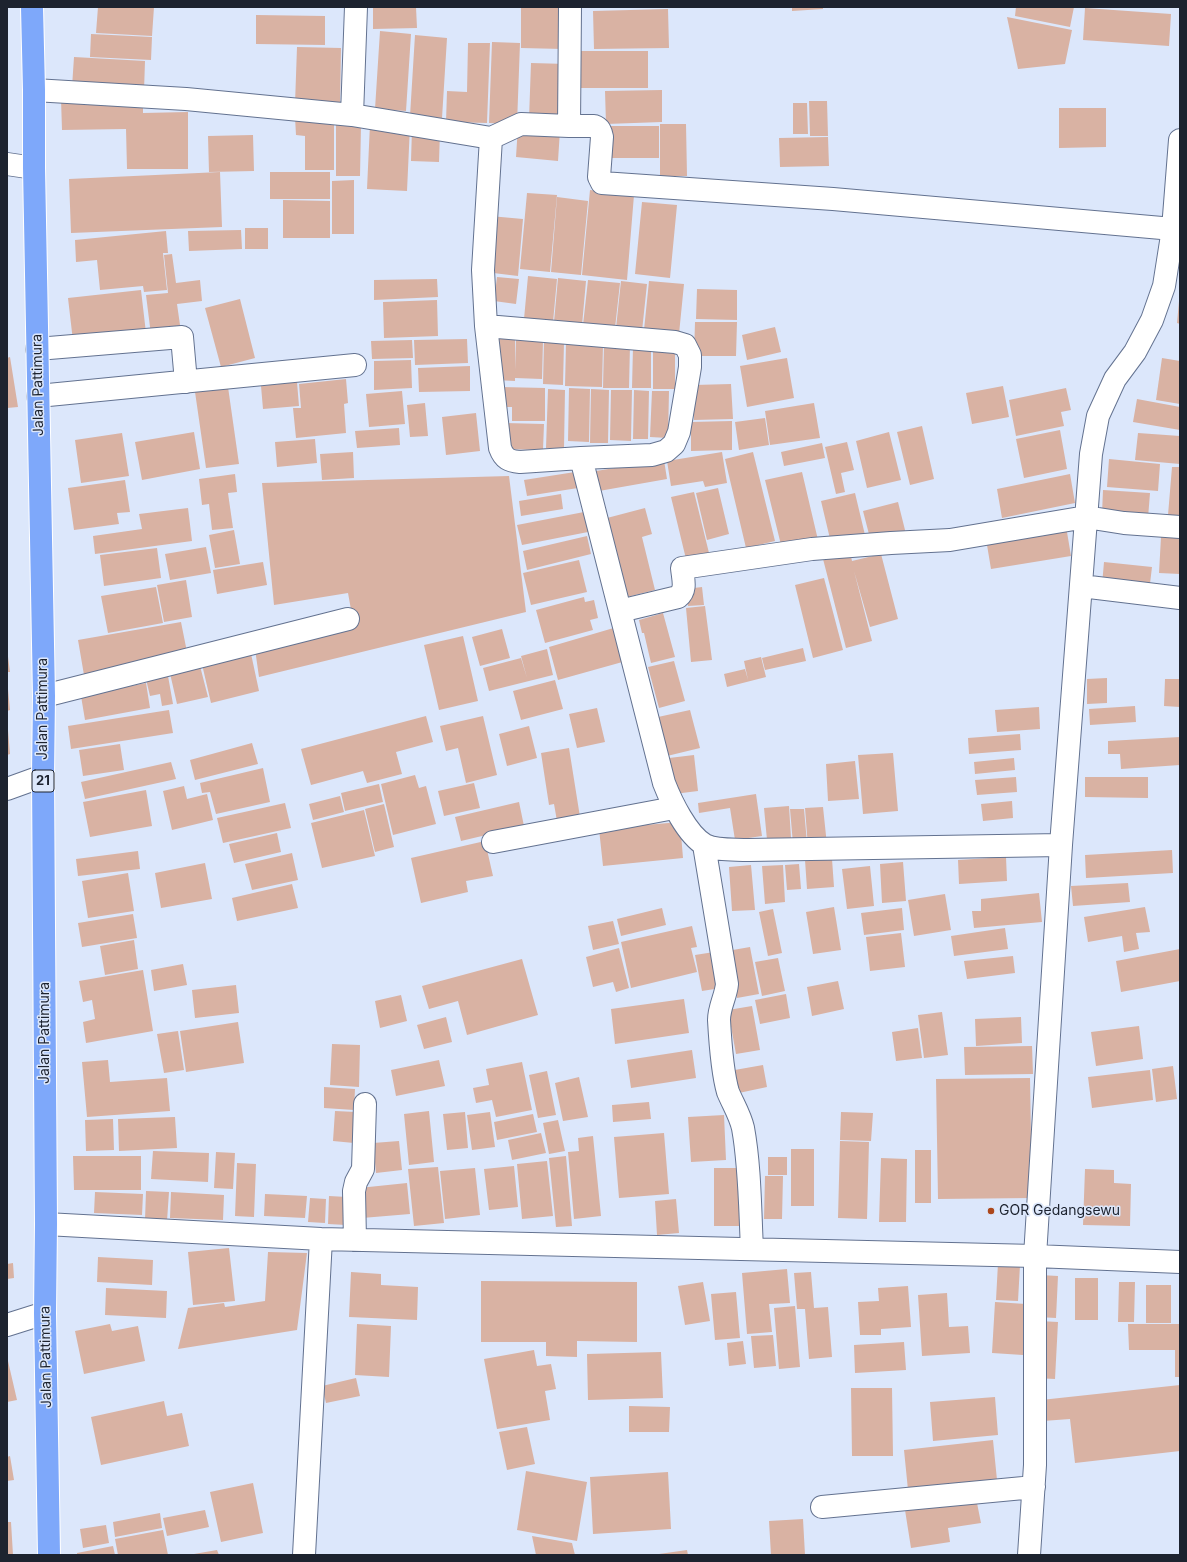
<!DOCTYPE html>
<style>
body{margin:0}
#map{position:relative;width:1187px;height:1562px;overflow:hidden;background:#dce7fb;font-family:Inter,sans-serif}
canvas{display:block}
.frame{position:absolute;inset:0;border:8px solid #1d232f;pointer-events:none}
</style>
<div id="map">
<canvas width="1187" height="1562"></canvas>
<div class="frame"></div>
</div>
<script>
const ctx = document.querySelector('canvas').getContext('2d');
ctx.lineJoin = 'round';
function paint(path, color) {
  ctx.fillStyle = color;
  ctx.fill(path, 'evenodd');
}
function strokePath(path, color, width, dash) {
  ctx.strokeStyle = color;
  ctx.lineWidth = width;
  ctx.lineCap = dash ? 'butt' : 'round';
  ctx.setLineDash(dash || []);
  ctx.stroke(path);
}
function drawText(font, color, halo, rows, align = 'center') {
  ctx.font = font + ' Inter,sans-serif';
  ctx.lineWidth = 3;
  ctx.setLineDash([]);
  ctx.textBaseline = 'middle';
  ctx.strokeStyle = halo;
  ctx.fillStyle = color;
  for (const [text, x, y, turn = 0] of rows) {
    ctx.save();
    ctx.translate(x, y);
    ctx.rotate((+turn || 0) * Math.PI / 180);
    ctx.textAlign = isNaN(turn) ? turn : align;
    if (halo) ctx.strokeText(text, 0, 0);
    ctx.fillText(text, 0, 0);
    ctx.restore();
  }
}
paint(new Path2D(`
 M98,7H154L152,36L96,33Z
 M373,7H416L417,28L373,29Z
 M521,7H564L563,49L521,48Z
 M792,7H823V9L792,11Z
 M1016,7H1074L1070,27L1015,16Z
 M1085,8L1171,14L1169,46L1083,40Z
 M668,9L669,48L594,49L593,11Z
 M256,15L325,16V45L256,44Z
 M1007,17L1072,30L1065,64L1018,69Z
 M380,31L411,34L406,111L375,109Z
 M91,34L152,37L151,60L90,57Z
 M415,35L447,38L442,118L410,116Z
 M492,42L520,43L517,124L489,123Z
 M468,43H490L487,123L446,122L447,91L467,92Z
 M297,47L341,48L340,106L295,104Z
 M572,51H648V88H572Z
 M74,57L145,61L144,91L72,87Z
 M531,63L567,64L565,121L529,119Z
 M662,90V122L606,124L605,91Z
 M143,98V113L188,112V169H127L126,129L62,130L61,99Z
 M809,101H827L828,136H810Z
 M793,103H807L808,134H793Z
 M1059,108H1106V147L1059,148Z
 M295,117L334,118V170H305V136L296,135Z
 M370,124L410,126L407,191L367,189Z
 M660,124H686L687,176H660Z
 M336,125H361L360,176H336Z
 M518,126L560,130L558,161L516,157Z
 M608,126H659V158H608Z
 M412,129L440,131L439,162L411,161Z
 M253,135L254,171L209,172L208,136Z
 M828,137L829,166L780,167L779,138Z
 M220,172L222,227L71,233L69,179Z
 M270,172H330V199H270Z
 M354,180V234H332V181Z
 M590,190L634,195L627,280L582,275Z
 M527,193L557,195L550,272L520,269Z
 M557,197L588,201L581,275L551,272Z
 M283,200L330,201V238H283Z
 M642,202L677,205L670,278L635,274Z
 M490,216L523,219L518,276L485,272Z
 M245,228H268V249H245Z
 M241,230L242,249L189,251L188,231Z
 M166,231L168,253H163L167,290L144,292L143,286L100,290L97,260L76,262L75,240Z
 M172,254L176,283L200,280L202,301L177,304L181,332L151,335L146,295L168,293L164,255Z
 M528,276L557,279L553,322L524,319Z
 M497,277L519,279L516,304L494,301Z
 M558,278L586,281L582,325L554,322Z
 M437,279L438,297L374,300V280Z
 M588,280L620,283L615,328L583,325Z
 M621,281L647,284L642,331L616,328Z
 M649,281L684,284L679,334L644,330Z
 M697,289L737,290V320L696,319Z
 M141,290L146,333L73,341L68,298Z
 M240,299L255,358L221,367L205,308Z
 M437,300L438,336L384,338L383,302Z
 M1179,301H1180V324L1177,323Z
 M695,322H737L736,356H694Z
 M775,327L781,352L747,360L742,335Z
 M496,338H515V370L516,339L543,340L542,379L515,378V381L495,380Z
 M467,339L468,363L415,365L414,340Z
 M412,340L413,358L372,359L371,341Z
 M544,341L564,342L563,385L543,384Z
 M566,343L603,344L602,387L565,386Z
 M604,344L630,345L629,388H603Z
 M633,347L651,348V388H632Z
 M653,349H675V389H653Z
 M10,357L18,407L7,408V358Z
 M787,358L794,398L747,407L740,366Z
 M1162,358L1180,361V404L1156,400Z
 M411,360L412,388L374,390V361Z
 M470,366V391L419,392L418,368Z
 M346,379L348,403L344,404L346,433L296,438L293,408H301L299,384Z
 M227,380L239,464L206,468L194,385Z
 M297,382L299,406L263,409L261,386Z
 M731,384L733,419L694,420V385Z
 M1003,386L1009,417L972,424L966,393Z
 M501,387L545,388V421H512V407H501Z
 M569,388L590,389L589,442L568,441Z
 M1066,388L1071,410L1061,412L1064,426L1016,436L1009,400Z
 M548,389L565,390L564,448H546Z
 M591,389L609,390L608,443H590Z
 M611,390H632L631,441L610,440Z
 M634,390L649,391L648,439H633Z
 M402,391L405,424L369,427L366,394Z
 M652,391H669L668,438L650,437Z
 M1137,399L1180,407V430L1133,422Z
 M425,403L428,436L410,437L407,405Z
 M814,403L820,438L770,445L765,411Z
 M476,413L480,451L446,455L442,417Z
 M765,418L769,445L739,450L735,422Z
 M732,421V450L691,451V422Z
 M505,423L544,424L543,450L504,449Z
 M922,426L934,479L910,485L897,432Z
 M399,428L400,445L357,448L355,431Z
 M1060,430L1067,469L1024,478L1016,439Z
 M194,432L200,469L142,480L135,442Z
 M889,432L901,480L867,488L856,441Z
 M122,433L129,476L81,483L75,440Z
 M1138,433L1180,436V464L1135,460Z
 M315,439L317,463L277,467L275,442Z
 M847,442L854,470L841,473L845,492L836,494L825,447Z
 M822,443L825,458L784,466L781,452Z
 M353,452L354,478L322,480L320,454Z
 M722,452L727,483L705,487L703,481L671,486L667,461Z
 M753,452L775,541L746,548L725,459Z
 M1109,459L1160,464L1158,491L1107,487Z
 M664,460L667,479L599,491L596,471Z
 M1172,467H1180V516L1168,515Z
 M575,472L578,488L527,496L524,480Z
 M802,472L818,540L782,549L765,480Z
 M235,474L237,492L228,493L233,528L212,530L209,504L202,505L199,479Z
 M1070,474L1075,503L1002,518L997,489Z
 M509,476L526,612L259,677L255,649L354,626L348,593L274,605L262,483Z
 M125,480L130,512L117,513L119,524L74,530L68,488Z
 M718,488L729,534L707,540L696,493Z
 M1103,490L1150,493L1148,518L1102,514Z
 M694,492L709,553L686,559L671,497Z
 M855,493L865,535L831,543L821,501Z
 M561,494L563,509L521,516L519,501Z
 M898,502L906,534L871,542L863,511Z
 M188,508L192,541L95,554L93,536L142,529L139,514Z
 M645,508L652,534L642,537L655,590L627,597L607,518Z
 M584,512L588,532L522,545L517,525Z
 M1066,526L1071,556L991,569L986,539Z
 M234,530L240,564L215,568L209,535Z
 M587,536L591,554L527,570L523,551Z
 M1161,537L1180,538V574L1159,573Z
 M206,547L211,573L170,580L165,554Z
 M157,548L161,578L104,586L100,555Z
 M850,552L852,561L881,554L898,619L870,627L854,571L872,641L846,648L823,559Z
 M579,560L587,592L531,605L523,573Z
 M263,562L267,585L217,594L213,570Z
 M1104,562L1152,567L1149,592L1102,585Z
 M824,578L843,650L813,658L795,585Z
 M186,580L192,617L164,622L157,585Z
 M156,587L163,623L108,633L101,596Z
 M702,587L704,605L688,606L686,589Z
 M584,597L585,602L594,600L598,618L590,620L593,630L545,643L536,610Z
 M705,606L712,660L691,662L686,608Z
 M663,613L675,657L651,663L644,633H642L639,620Z
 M181,622L188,657L84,675L78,640Z
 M617,627L626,661L558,680L549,647Z
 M502,629L510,658L480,666L472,637Z
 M463,636L478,701L439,710L424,645Z
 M803,648L806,661L765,670L762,658Z
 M7,649L10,672H7Z
 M250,649L259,691L211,703L201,660Z
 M547,649L553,675L489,691L483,668L521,658L527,678L521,656Z
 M761,657L766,677L727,687L724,674L745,669L748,680L744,661Z
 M674,661L685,701L659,708L648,667Z
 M199,662L208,697L177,704L169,669Z
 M168,676L173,704L162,706L160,694L150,696L146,679Z
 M1107,678V703L1087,704V679Z
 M1165,679H1180V707L1164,706Z
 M555,680L563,709L521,720L513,691Z
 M146,683L150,708L85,720L81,696Z
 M7,689H8L10,710L7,711Z
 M1135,706L1136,722L1090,725L1089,709Z
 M1039,707L1040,729L997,732L995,710Z
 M597,708L605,742L577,748L569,714Z
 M169,710L173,733L71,749L68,726Z
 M690,710L700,748L667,756L658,717Z
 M426,716L433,742L396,752L402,774L367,783L363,771L311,785L301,749Z
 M483,716L497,775L466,783L458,748L446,751L440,726Z
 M529,726L537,758L507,766L499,734Z
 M7,730H8L10,754L7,755Z
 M1020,734L1021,750L969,754L968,738Z
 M1180,737V765L1121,769L1120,754H1108V741Z
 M252,743L258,764L195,780L190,760Z
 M120,744L124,770L83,776L79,750Z
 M569,748L580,817L557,821L554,804L549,805L541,753Z
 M893,753L898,811L863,814L858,755Z
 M694,755L698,791L674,794L669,758Z
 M1014,758L1015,770L975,774L974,762Z
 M855,761L859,799L828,801L826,764Z
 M171,762L176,779L85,799L81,782Z
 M263,768L270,802L216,814L210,792L202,793L200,783Z
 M415,775L419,788L426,786L436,824L393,835L381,784Z
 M1016,777L1017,792L977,795L975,780Z
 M1085,777H1148V798L1085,797Z
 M474,783L480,808L444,816L438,791Z
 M379,784L383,802L345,811L341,793Z
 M184,786L187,799L207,794L213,820L172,830L163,791Z
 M146,790L152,826L90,837L83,802Z
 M756,794L762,836L735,840L730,808L699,813L698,803Z
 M340,796L344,812L313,820L309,804Z
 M1012,801L1013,818L983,821L981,804Z
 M519,802L524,826L461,841L455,817Z
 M285,803L291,828L223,843L217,818Z
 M384,804L394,847L375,852L365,809Z
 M789,806L791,838L767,840L764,808Z
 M823,807L827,845L808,847L805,808Z
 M790,809H804L807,843L793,844Z
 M364,810L375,856L322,868L311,823Z
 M680,822L683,858L603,866L599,829Z
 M277,833L281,852L234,863L229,844Z
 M485,841L493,876L466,881L468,892L421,903L411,858Z
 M1172,850L1173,873L1086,878L1085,855Z
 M138,851L140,869L78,876L76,859Z
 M292,853L298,880L252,890L245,864Z
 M1006,857L1007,881L959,884L958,860Z
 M832,859L834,887L807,889L805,860Z
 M903,862L906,901L882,903L880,864Z
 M205,863L212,899L161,908L155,873Z
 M799,864L801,889L787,890L785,865Z
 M751,865L755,910L732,911L729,867Z
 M783,865L785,902L765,904L762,866Z
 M870,866L874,906L847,909L842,869Z
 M128,873L134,911L88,918L82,881Z
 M1128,883L1130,902L1073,906L1071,886Z
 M292,884L298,908L237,921L232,898Z
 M1039,893L1042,922L974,928L972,911H981V899Z
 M945,894L951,930L914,936L908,900Z
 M834,907L841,950L813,954L806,912Z
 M1145,907L1150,932L1136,933L1139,949L1124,952L1122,936L1088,942L1084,917Z
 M662,908L666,925L621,936L617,919Z
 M902,908L904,930L864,935L861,913Z
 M773,909L782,953L768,956L759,912Z
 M133,914L137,938L82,947L78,923Z
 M613,921L619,944L593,950L588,926Z
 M692,926L697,947L691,948L697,972L631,988L621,942Z
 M1005,928L1008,949L954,956L951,936Z
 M901,933L905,967L870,971L866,937Z
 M134,940L138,969L105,975L100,946Z
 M750,947L759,994L737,998L727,951Z
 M619,948L629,988L616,992L613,982L593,987L586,957Z
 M1180,949V981L1121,992L1116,961Z
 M714,952L721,988L702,991L695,955Z
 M1013,956L1015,973L967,979L964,961Z
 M778,958L785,991L762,996L755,962Z
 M522,959L538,1015L467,1035L458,1001L429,1009L422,986Z
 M183,964L187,985L154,991L151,970Z
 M143,970L153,1031L86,1043L83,1022L95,1019L92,1000L83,1002L79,981Z
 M838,981L844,1009L812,1016L807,987Z
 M236,985L239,1013L195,1018L192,990Z
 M786,994L790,1018L760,1024L755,1000Z
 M401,995L407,1021L380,1028L375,1001Z
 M684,999L689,1033L615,1044L611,1009Z
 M752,1006L760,1050L736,1054L728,1010Z
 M942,1012L948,1055L924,1058L918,1015Z
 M446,1017L452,1042L424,1049L417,1025Z
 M1021,1017L1022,1043L976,1046L975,1019Z
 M238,1022L244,1063L186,1072L180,1031Z
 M1139,1026L1143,1059L1096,1066L1091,1032Z
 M918,1028L922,1058L896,1061L892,1032Z
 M178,1031L184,1070L164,1073L157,1034Z
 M332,1044L360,1045L359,1087L330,1085Z
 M1032,1046L1033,1074L965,1075L964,1047Z
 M692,1050L696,1078L631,1088L627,1060Z
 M108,1060L110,1082L167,1078L170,1111L87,1117L82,1062Z
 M439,1060L445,1086L396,1096L391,1070Z
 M522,1062L532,1110L496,1117L492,1100L476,1103L473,1088L489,1085L486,1069Z
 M763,1065L767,1087L734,1094L729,1071Z
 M1173,1066L1177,1099L1156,1102L1152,1069Z
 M1150,1070L1153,1100L1092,1108L1088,1077Z
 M547,1071L556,1115L538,1118L529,1075Z
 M579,1077L588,1117L563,1121L555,1083Z
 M1030,1078L1032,1198L938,1199L936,1079Z
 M324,1087L355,1089L354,1110L324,1108Z
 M649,1102L651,1119L613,1122L612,1105Z
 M335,1111L356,1112L354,1143L333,1141Z
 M429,1111L434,1162L409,1165L404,1114Z
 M465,1112L468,1148L447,1150L443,1114Z
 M490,1112L495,1147L472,1150L467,1115Z
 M841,1112L873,1113L871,1141L840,1140Z
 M533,1114L537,1132L497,1140L494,1122Z
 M724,1115L726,1160L691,1162L688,1117Z
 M175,1117L177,1148L119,1151L118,1119Z
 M113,1119L114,1150L86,1151L85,1120Z
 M558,1120L565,1151L549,1154L543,1123Z
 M541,1133L546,1153L512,1160L508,1140Z
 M664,1133L669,1194L619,1198L614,1137Z
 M593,1136L601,1216L574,1219L568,1152L579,1151L578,1138Z
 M399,1141L402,1170L376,1173L373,1143Z
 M840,1141L869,1142L867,1219L838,1218Z
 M791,1149H814V1206H791Z
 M915,1150H931V1203H915Z
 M153,1151L209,1153L208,1182L151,1179Z
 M216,1152L235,1153L233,1189L214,1188Z
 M73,1156H141V1190H74Z
 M566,1156L572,1226L556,1227L549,1158Z
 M768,1157H787V1175H768Z
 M881,1158L907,1159L906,1222H879Z
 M547,1161L553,1216L522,1219L517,1164Z
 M237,1163L256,1164L254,1217L235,1216Z
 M514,1166L518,1207L489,1210L484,1169Z
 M438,1167L444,1223L414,1226L408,1169Z
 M475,1168L480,1215L445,1219L440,1171Z
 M714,1168H742L743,1226H714Z
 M1085,1169L1114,1170V1183L1131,1184L1130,1226L1083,1225Z
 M765,1176H783L782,1219H764Z
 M407,1183L410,1214L362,1218L359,1188Z
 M146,1191L169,1192L167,1221L145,1220Z
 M95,1192L143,1194L142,1215L94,1213Z
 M171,1192L224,1195L223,1220L170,1218Z
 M265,1194L307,1196L305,1218L264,1216Z
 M329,1196L347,1197L346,1225L328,1224Z
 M310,1198L326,1199L325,1223L308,1222Z
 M676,1199L679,1233L657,1235L655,1201Z
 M229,1248L235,1301L193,1305L188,1252Z
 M268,1252L307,1253L297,1330L178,1349L188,1308L224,1303L225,1307L265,1301Z
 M98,1257L153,1260L152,1285L97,1282Z
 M13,1263L14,1278L7,1279V1264Z
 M998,1263L1020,1265L1018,1301L996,1300Z
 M787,1269L790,1303L769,1304L772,1332L747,1334L742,1273Z
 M351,1272L381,1274V1285L418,1287L417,1320L349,1317Z
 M811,1272L814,1308L828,1307L832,1357L809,1359L805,1309H797L794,1273Z
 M1040,1275L1058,1276L1056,1318L1038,1317Z
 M1075,1278H1098V1320H1075Z
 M481,1281L637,1282V1342L577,1341V1357L546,1356V1342H481Z
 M703,1282L710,1321L685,1325L678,1286Z
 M1119,1282H1135L1134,1322H1118Z
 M1146,1285H1171V1323H1146Z
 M908,1286L911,1327L881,1329V1335H860L858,1302L879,1301L878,1288Z
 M106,1288L167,1291L166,1318L105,1315Z
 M736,1292L740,1338L715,1340L711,1294Z
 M947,1293L949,1327L968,1326L970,1353L922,1356L918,1295Z
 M995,1302L1026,1304L1023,1355L992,1353Z
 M795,1306L800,1367L779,1369L774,1308Z
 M1039,1321L1058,1322L1055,1379L1035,1378Z
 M110,1324L112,1331L138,1326L145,1361L84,1374L75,1331Z
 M357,1324L391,1326L389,1377L355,1375Z
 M1128,1324H1180V1377H1175V1350H1129Z
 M773,1335L776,1366L754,1368L751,1336Z
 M743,1341L746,1364L729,1366L727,1343Z
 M904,1342L906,1370L855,1373L854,1345Z
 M534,1350L537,1366L551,1364L556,1389L545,1391L550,1420L497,1429L484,1359Z
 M661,1352L663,1398L588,1400L587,1354Z
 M7,1361H8L17,1400L7,1402Z
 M356,1378L360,1396L326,1403L322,1386Z
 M1180,1385V1451L1075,1463L1070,1419L1043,1421L1041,1400Z
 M851,1388H892L893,1456H852Z
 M995,1397L998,1435L933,1441L930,1402Z
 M164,1401L167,1416L182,1413L189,1446L101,1465L91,1417Z
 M629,1406L670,1407L669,1432H629Z
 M527,1427L535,1464L507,1470L499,1432Z
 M993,1440L997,1480L908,1490L904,1450Z
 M10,1456L14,1480L7,1481V1457Z
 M526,1471L587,1482L577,1541L517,1530Z
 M668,1472L671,1529L593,1534L590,1477Z
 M253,1483L263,1533L221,1542L210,1492Z
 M976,1498L981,1523L948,1528L950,1542L911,1548L905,1510Z
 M205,1510L209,1527L167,1536L163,1518Z
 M160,1513L162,1528L115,1537L113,1522Z
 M803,1519L805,1555H771L769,1521Z
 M7,1522H11L13,1555H7Z
 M106,1525L109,1543L83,1548L80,1529Z
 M163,1530L168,1555H118L115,1539Z
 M532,1536L572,1543L575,1555H536Z
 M113,1546L115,1555H77V1553Z
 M217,1550L219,1555H194V1554Z
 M687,1550L688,1555H659V1554Z`), '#d9b2a3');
const minor = new Path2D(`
 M34,90L186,99L352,115L491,138L483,270L486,326L500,448C504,459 509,461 520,462L581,458L664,783C671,801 687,835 705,845C717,851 735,849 748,850L1061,845
 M352,115L356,7
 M569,126H594C600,128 601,132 602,137L599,177L602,183L833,199L1173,229
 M491,138L521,124L569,126L570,7
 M7,164L34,168
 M486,326L675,342L685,345L690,355V367L679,432L674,444L666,451L652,455L581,458
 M37,349L182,337L186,382
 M38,396L355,365
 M1081,586L1180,598
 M620,611L678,597C687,590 683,579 682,568L812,549L891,543L950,540L1086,517L1124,523L1180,527
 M44,696L348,619
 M7,789L43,776
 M493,842L674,808
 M704,845L727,984C726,996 719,1007 719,1020C720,1038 723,1075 728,1092C733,1104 740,1115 743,1128C750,1166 750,1210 752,1249
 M46,1224L321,1239L1035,1256L1180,1262
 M355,1240L354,1191L356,1182L363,1169L365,1104
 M7,1325L45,1313
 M822,1507L1034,1487
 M304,1555L321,1239
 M1029,1555L1035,1465V1256L1061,845L1091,454L1098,416L1115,379L1135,352L1152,320L1164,286L1173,229L1180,140`);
const highway = new Path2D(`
 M32,7L34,90V168L44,696L43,776L46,1224L45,1313L49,1555`);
strokePath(minor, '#637290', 24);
strokePath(highway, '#fff', 24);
strokePath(minor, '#fff', 22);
strokePath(highway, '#7ea8fa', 22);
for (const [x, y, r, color] of [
 [991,1211,4,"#ac471b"]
]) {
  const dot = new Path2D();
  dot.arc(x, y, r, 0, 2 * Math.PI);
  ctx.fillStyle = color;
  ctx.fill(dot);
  strokePath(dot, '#dce7fb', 1.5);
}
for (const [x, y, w] of [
 [43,781,22]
]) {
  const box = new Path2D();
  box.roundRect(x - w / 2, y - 11, w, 22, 3);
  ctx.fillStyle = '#dce7fb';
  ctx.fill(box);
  strokePath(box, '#1d232f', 1);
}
drawText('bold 13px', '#1d232f', null, [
 ["21",43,781]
]);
drawText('14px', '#1d232f', '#dce7fb', [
 ["Jalan Pattimura",38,385,-91],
 ["Jalan Pattimura",43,709,-90],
 ["Jalan Pattimura",45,1033,-90],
 ["Jalan Pattimura",46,1357,-91]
]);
drawText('14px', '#1d232f', '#dce7fb', [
 ["GOR Gedangsewu",999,1211]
], 'left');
</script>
